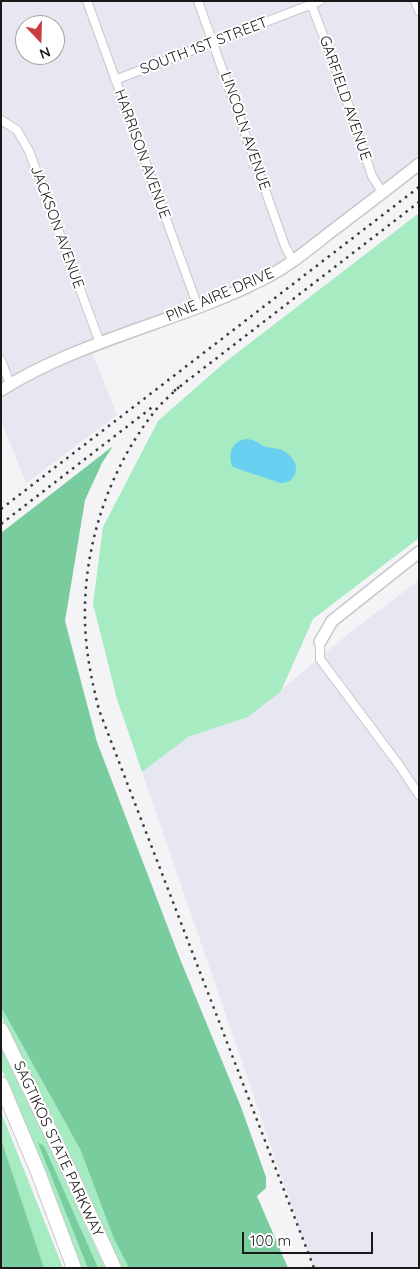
<!DOCTYPE html>
<style>
body{margin:0}
#map{position:relative;width:420px;height:1269px;overflow:hidden;background:#f4f4f7;font-family:Quicksand,sans-serif}
canvas{display:block}
.frame{position:absolute;inset:0;border:2px solid #191919;pointer-events:none}
.north{position:absolute;left:15px;top:15px;width:50px;height:50px;box-sizing:border-box;background:#fff;border:1px solid #a3a3a3;border-radius:50%;rotate:159deg;font-size:14px;font-weight:700;line-height:20px;text-align:center;color:#191919}
.north::after{content:'';display:block;margin:auto;width:18px;height:22px;background:#cb3c41;clip-path:polygon(50% 0,100% 100%,50% 72%,0 100%)}
.scale{position:absolute;left:242px;top:1232px;width:131px;height:22px;box-sizing:border-box;border:2px solid #191919;border-top:0;padding-left:6px;font-size:15px;line-height:18px;white-space:nowrap;color:#191919;-webkit-text-stroke:4px #fff;paint-order:stroke}
</style>
<div id="map">
<canvas width="420" height="1269"></canvas>
<div class="frame"></div>
<div class="north">N</div>
<div class="scale">100 m</div>
</div>
<script>
const ctx = document.querySelector('canvas').getContext('2d');
ctx.lineJoin = 'round';
function paint(path, color) {
  ctx.fillStyle = color;
  ctx.fill(path, 'evenodd');
}
function strokePath(path, color, width, dash) {
  ctx.strokeStyle = color;
  ctx.lineWidth = width;
  ctx.lineCap = dash ? 'butt' : 'round';
  ctx.setLineDash(dash || []);
  ctx.stroke(path);
}
function drawText(font, color, halo, rows, align = 'center') {
  ctx.font = font + ' Quicksand,sans-serif';
  ctx.lineWidth = 4;
  ctx.setLineDash([]);
  ctx.textBaseline = 'middle';
  ctx.strokeStyle = halo;
  ctx.fillStyle = color;
  for (const [text, x, y, turn = 0] of rows) {
    ctx.save();
    ctx.translate(x, y);
    ctx.rotate((+turn || 0) * Math.PI / 180);
    ctx.textAlign = isNaN(turn) ? turn : align;
    if (halo) ctx.strokeText(text, 0, 0);
    ctx.fillText(text, 0, 0);
    ctx.restore();
  }
}
paint(new Path2D(`
 M1,1H419V164L273,274L249,295L93,354L117,415L26,483L1,420ZM25,25H55V55H25Z
 M419,580V1268H313L142,772L188,737L248,717L348,634Z`), '#e6e7f1');
paint(new Path2D(`
 M419,213V538L313,619L281,691L248,717L188,737L142,772L117,699L93,604L103,527L158,421L224,363Z
 M1,1007L80,1149L114,1239L129,1268H120L88,1192L1,1016Z
 M1,1040L105,1268H81L1,1067Z
 M1,1112L63,1268H44L1,1139Z`), '#a6ebc2');
paint(new Path2D(`
 M113,446L102,463L85,500L65,621L97,742L180,959L241,1107L266,1177V1188L257,1196L288,1268H129L114,1239L80,1149L1,1007V533Z
 M1,1139L44,1268H1Z
 M38,1143L44,1146L98,1268H88Z`), '#79cc9d');
paint(new Path2D(`
 M245,439C259,440 257,444 267,447C270,448 275,448 279,449C289,452 301,464 294,476C291,481 287,483 281,483L241,470L232,466C228,453 232,442 245,439Z`), '#69d0f2');
const street = new Path2D(`
 M87,1L198,307
 M198,1L285,246L293,261
 M310,1L338,74L372,176L382,192
 M415,1L419,11
 M115,80L320,1
 M1,120L17,130L29,151L100,343
 M1,360L10,384
 M320,642V659L399,765L419,795`);
const secondary = new Path2D(`
 M1,390C82,339 179,322 263,279C288,267 310,248 332,231C361,209 390,187 419,164
 M320,642L332,621L419,552`);
const highway = new Path2D(`
 M1,1030L69,1170L114,1268
 M1,1084L38,1172L74,1268`);
strokePath(street, '#c7c8ca', 10);
strokePath(secondary, '#c7c8ca', 14);
strokePath(highway, '#c7c8ca', 16);
strokePath(street, '#fff', 8);
strokePath(secondary, '#fff', 11);
strokePath(highway, '#fff', 14);
strokePath(new Path2D(`
 M179,387C171,395 162,402 155,411C105,474 79,559 86,639C88,663 93,686 99,710L314,1268
 M174,391L419,202
 M1,509L419,187
 M1,524L155,405`), '#3c3c3d', 2.5, [2.5, 5]);
drawText('15px', '#191919', '#fff', [
 ["SOUTH 1ST STREET",204,46,-21],
 ["GARFIELD AVENUE",345,98,71],
 ["LINCOLN AVENUE",245,131,71],
 ["HARRISON AVENUE",142,154,70],
 ["JACKSON AVENUE",57,227,70],
 ["PINE AIRE DRIVE",220,295,-23],
 ["SAGTIKOS STATE PARKWAY",58,1149,65]
]);
</script>
